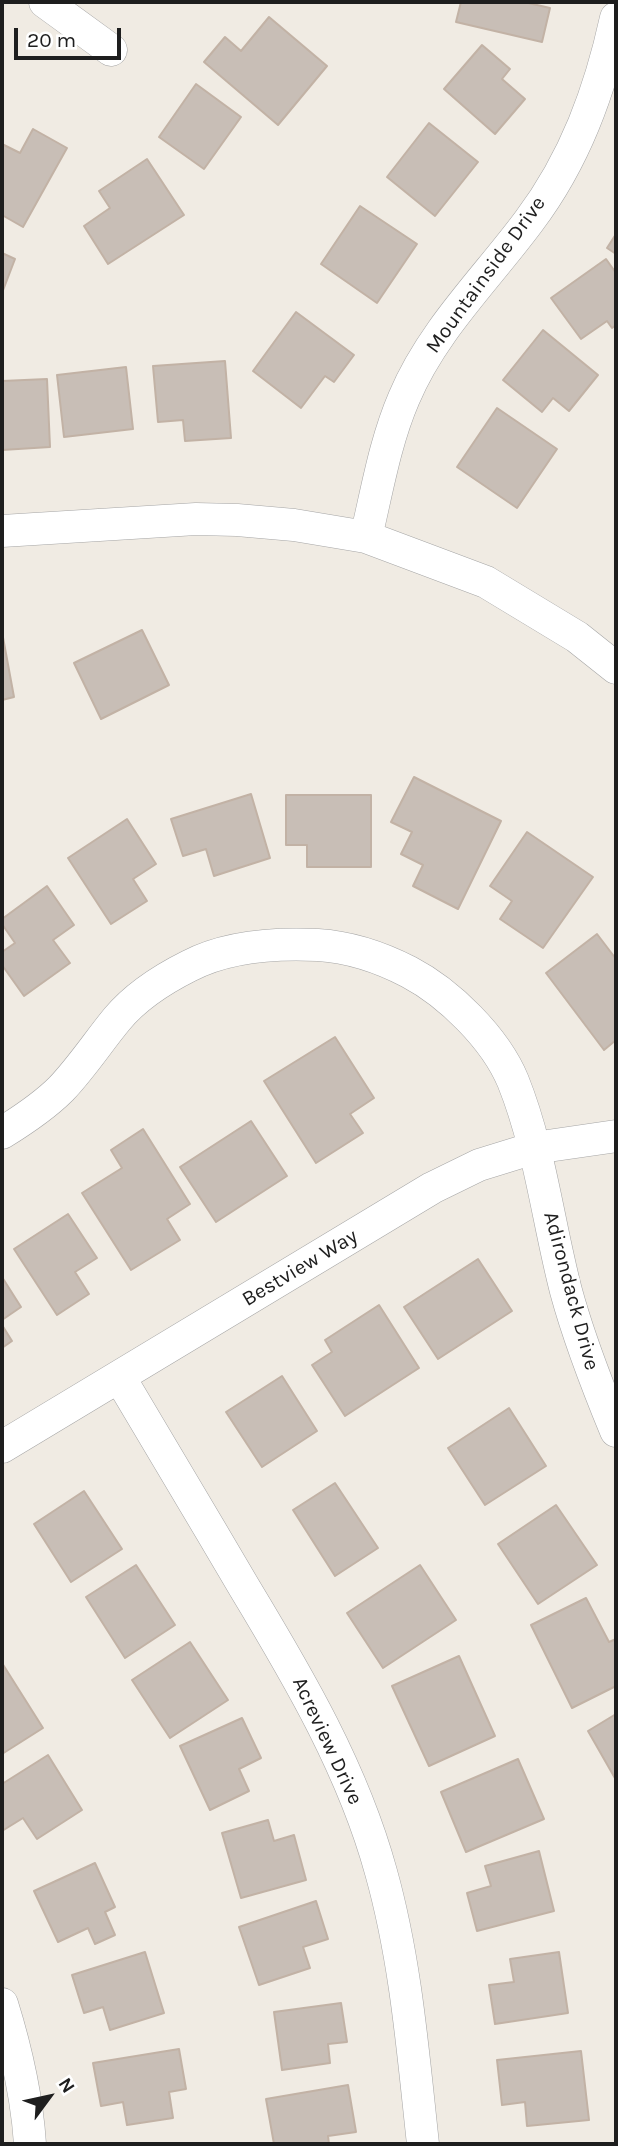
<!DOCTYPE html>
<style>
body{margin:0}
#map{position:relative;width:618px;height:2146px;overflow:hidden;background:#f0ebe3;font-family:Karla,sans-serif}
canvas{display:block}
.frame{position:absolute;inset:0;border:4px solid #1e1e1e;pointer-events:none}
.north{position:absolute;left:14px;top:2062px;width:70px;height:70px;-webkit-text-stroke:5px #fff;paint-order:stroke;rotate:57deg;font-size:19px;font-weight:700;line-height:28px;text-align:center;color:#1e1e1e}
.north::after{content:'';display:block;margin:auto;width:24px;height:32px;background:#1e1e1e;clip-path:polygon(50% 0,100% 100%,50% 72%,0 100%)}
.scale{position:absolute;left:14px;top:28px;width:107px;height:32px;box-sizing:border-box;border:4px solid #1e1e1e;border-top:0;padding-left:9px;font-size:21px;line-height:24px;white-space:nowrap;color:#1e1e1e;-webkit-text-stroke:5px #fff;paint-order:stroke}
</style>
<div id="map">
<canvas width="618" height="2146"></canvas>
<div class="frame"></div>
<div class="north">N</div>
<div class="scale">20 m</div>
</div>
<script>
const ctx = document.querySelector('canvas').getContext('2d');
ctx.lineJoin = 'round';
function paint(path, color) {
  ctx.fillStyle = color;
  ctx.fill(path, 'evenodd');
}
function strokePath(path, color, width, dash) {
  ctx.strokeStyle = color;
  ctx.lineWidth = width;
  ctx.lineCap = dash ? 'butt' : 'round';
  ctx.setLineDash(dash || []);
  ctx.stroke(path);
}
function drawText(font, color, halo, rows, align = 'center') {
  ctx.font = font + ' Karla,sans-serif';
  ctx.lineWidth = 6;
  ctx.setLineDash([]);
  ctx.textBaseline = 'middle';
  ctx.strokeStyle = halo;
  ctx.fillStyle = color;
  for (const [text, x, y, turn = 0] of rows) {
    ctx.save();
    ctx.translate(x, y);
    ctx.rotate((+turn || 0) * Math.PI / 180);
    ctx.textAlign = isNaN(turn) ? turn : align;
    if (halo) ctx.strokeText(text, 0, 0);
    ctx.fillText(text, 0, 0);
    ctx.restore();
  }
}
const building = new Path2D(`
 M461,2H524L550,8L542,42L456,22Z
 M269,17L327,66L278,125L204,62L225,37L241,51Z
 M482,45L510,69L502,79L525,99L495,134L444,89Z
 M196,84L241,117L204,169L159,137Z
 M429,123L478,162L435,216L387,177Z
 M33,129L67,148L23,227L2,215V144L20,153Z
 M147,159L184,215L108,264L84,226L110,208L99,191Z
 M360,206L417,244L377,303L321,264Z
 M616,234V254L607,248Z
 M2,253L15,259L2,293Z
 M606,259L616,273V325L612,328L607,321L581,339L551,298Z
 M296,312L354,355L334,382L325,376L301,408L253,371Z
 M543,330L598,375L569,411L553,398L542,412L503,380Z
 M225,361L231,438L185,441L183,420L158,422L153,366Z
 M126,367L133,429L64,437L57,375Z
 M47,379L50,447L2,450V381Z
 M497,408L557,449L517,508L457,467Z
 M142,630L169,685L101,719L74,663Z
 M2,632L14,697L2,700Z
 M414,777L501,821L458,909L413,886L423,865L401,854L412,832L391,822Z
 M251,794L270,858L214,876L206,849L183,856L171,819Z
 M286,795H371V867H307V845H286Z
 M127,819L156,864L133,879L147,901L111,924L68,858Z
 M527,832L593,877L543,948L500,919L512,901L490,886Z
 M47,886L74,925L53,940L70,963L24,996L2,965V952L15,943L2,924V919Z
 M597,934L616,959V1040L604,1050L546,973Z
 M335,1037L374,1098L350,1114L363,1133L316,1163L264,1081Z
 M251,1121L287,1176L216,1222L180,1167Z
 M143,1129L190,1204L167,1219L180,1240L131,1270L82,1193L122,1168L111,1150Z
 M68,1214L97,1258L75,1272L89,1294L57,1315L14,1249Z
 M478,1259L512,1311L438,1359L404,1307Z
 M2,1277L21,1307L2,1320Z
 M379,1305L419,1368L345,1416L312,1365L332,1352L325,1340Z
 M2,1325L12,1341L2,1348Z
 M282,1376L317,1431L262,1467L226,1412Z
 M509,1408L546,1466L485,1505L448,1448Z
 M335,1483L378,1548L335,1576L293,1510Z
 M84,1491L122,1549L71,1582L34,1524Z
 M556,1505L597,1565L538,1604L498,1544Z
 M136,1565L175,1625L125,1658L86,1597Z
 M420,1565L456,1620L383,1668L347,1613Z
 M586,1598L609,1642L616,1639V1686L572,1708L531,1625Z
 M190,1642L228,1700L170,1738L132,1680Z
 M459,1656L495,1736L429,1766L392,1686Z
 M2,1663L43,1728L2,1754Z
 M616,1714V1780L588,1731Z
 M242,1718L261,1758L239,1769L249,1791L210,1810L180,1746Z
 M48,1755L82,1810L37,1839L23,1818L2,1831V1784Z
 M518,1759L544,1819L466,1852L441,1792Z
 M268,1820L274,1841L294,1835L306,1880L241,1898L222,1833Z
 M539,1851L554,1911L477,1931L467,1893L491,1886L485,1866Z
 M95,1863L115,1907L105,1912L115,1935L95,1944L88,1928L58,1942L34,1891Z
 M316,1901L328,1939L303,1947L310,1968L259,1985L239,1927Z
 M145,1952L164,2013L110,2030L103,2007L84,2013L72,1975Z
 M559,1952L568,2013L495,2024L489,1985L514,1982L510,1959Z
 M341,2003L347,2042L328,2044L330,2063L282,2070L274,2012Z
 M179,2049L186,2089L169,2092L173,2118L127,2125L123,2102L101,2106L93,2063Z
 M581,2051L589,2120L527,2126L525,2102L502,2105L497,2060Z
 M348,2085L356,2132L328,2136L329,2144H274L266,2099Z`);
paint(building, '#c8beb6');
strokePath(building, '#c2b2a5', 2);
const minor = new Path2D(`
 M45,2L111,50
 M2,531L196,519L237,520L294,525L366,537L486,582L577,637L616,668
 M366,537C377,491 385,442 404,398C432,331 486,279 529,221C575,160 600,91 616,18
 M2,1133C23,1120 44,1106 61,1089C82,1067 98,1042 117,1019C137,995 163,979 189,966C227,946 277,943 318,945C350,947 380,957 409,972C449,993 495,1038 513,1081C540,1148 548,1222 566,1291C579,1339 597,1385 616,1431
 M120,1378C161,1447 203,1517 244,1587C299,1678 353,1770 381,1872C406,1961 413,2053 423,2144
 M2,1447L432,1188L479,1165L534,1148L616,1136
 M2,2004C16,2049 27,2098 30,2144`);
strokePath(minor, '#a5a5a5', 33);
strokePath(minor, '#fff', 32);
drawText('21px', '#1e1e1e', '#fff', [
 ["Mountainside Drive",486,275,-54],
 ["Bestview Way",300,1268,-31],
 ["Adirondack Drive",571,1291,75],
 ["Acreview Drive",327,1741,65]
]);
</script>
